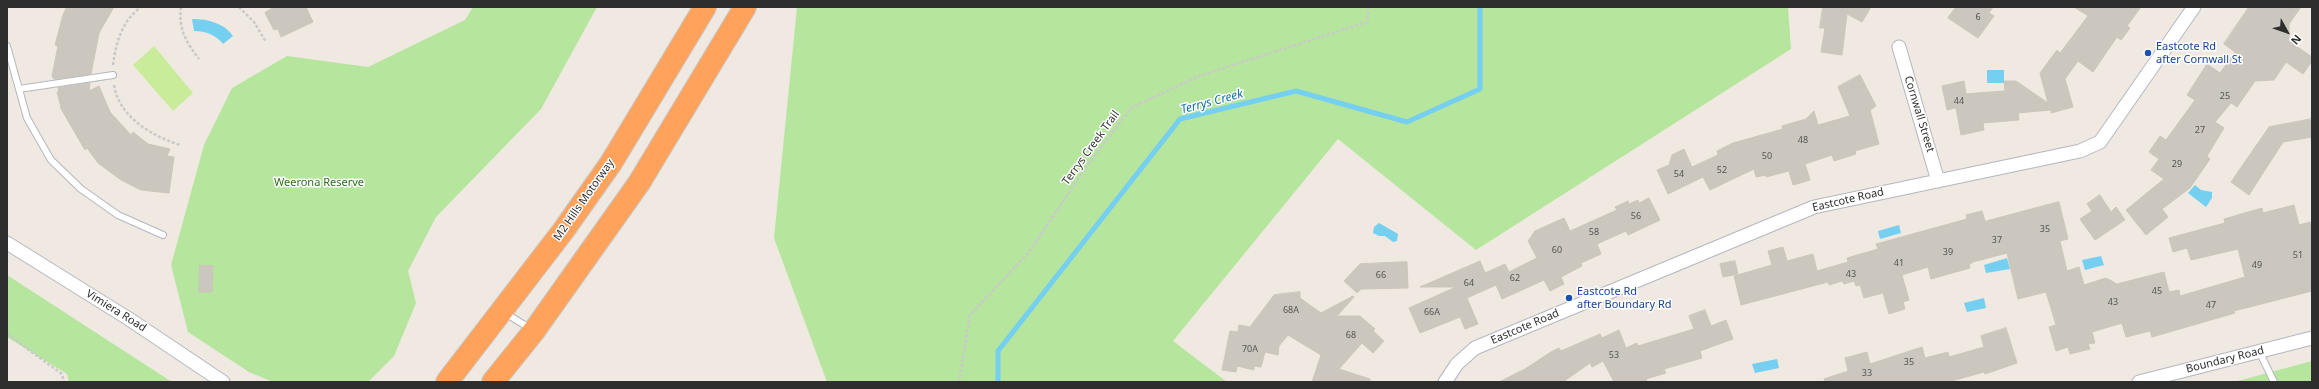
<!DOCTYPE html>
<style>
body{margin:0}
#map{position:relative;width:2319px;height:389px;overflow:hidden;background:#efe9e1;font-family:"Noto Sans",sans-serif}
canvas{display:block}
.frame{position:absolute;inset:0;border:8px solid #2e2e2e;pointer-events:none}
.north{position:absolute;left:2267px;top:12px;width:40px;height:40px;-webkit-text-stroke:3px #fff;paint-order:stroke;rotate:130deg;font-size:11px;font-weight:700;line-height:16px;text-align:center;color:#2e2e2e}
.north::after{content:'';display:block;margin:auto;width:14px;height:18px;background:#2e2e2e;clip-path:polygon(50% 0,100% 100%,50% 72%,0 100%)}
</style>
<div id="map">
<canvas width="2319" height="389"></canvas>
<div class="frame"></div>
<div class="north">N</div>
</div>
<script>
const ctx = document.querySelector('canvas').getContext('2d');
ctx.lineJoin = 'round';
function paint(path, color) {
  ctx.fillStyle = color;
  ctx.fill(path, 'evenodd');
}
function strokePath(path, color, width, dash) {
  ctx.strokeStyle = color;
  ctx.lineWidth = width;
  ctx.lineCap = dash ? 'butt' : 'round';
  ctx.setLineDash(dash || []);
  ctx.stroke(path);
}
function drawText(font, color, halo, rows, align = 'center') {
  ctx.font = font + ' "Noto Sans",sans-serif';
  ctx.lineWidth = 3;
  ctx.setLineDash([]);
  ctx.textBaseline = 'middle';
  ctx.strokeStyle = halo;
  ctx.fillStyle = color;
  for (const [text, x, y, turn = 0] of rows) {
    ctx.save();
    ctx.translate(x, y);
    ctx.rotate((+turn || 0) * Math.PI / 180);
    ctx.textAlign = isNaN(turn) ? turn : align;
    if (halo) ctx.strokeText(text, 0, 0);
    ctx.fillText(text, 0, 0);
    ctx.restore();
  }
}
paint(new Path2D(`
 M473,7H597L541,109L436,217L408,271L416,303L394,356L368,382H273L249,372L188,332L171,265L204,145L232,88L287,56L368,67L465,20Z
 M797,7H1788L1791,49L1476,250L1338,139L1173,341L1227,382H827L774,238Z
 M7,275L172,382H69L67,374L7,337Z
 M2312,361V382H2234Z`), '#b6e59e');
paint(new Path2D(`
 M154,46L193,93L173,111L133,65Z`), '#c9ec9a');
paint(new Path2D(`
 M192,19C208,19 224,23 233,36L223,44C216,35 206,31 194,31Z
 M1987,70H2004V83H1987Z
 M2195,185L2201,190L2212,192V198L2206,207L2188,193Z
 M1379,223L1398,234L1397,241L1393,242L1385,236H1379L1373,233L1374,227Z
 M1899,225L1901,233L1880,239L1878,231Z
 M2101,256L2104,265L2085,270L2082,260Z
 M2007,258L2010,269L1986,273L1984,265Z
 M1984,298L1986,308L1967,312L1964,303Z
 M1777,359L1779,368L1755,373L1752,364Z`), '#75cff0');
strokePath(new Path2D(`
 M998,382V351L1180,119L1296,91L1407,122L1480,89V7`), '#75cff0', 5);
const building = new Path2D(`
 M67,7H114L99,33L91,74L54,79L52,76L58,46L55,45L63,15Z
 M274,7H306L313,22L281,37L278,29L274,30L265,13Z
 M1823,7H1871L1862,22L1847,14L1842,55L1821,52L1825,28H1820Z
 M1956,7H1993L1989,13L1994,16L1978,38L1948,18Z
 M2074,7H2141L2127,26L2130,28L2121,40L2117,37L2093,72L2078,61L2065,79L2073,107L2051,113V110L2018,113L2019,120L1983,123L1984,130L1961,135L1956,108L1947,110L1942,86L1964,81L1966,94L1977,93L2005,91L2004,81H2016L2048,103L2040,73L2057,50L2060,53L2088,16Z
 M2249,7H2301L2289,24V41L2312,57V61L2303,74L2286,62L2274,80L2255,81L2237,107L2231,103L2215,122L2224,128L2207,156L2210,159L2190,188L2162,209L2168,217L2146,235L2126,210L2164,179L2151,170L2159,159L2149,152L2160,136L2166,140L2195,100L2187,95L2207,64L2220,73L2235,52L2224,44Z
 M1860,75L1876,106L1870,110L1879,144L1855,151L1856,154L1834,161L1832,155L1805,164L1810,180L1793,185L1789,171L1766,177V175L1756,177L1754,169L1710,190L1703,177L1668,194L1657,170L1669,165L1672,155L1684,149L1692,167L1718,155L1717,151L1733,143L1783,129L1782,126L1806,119L1814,111L1818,125L1850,116L1838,87Z
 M90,83L89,91L99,86L110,112L131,135L133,132L148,144L170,149L167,156L174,157L169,193L141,190L121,180L98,163L87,148L85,150L60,107H61L57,92H59L58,88Z
 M2312,119V137L2283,142L2249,195L2231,182L2269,127Z
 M2100,195L2111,212L2116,207L2125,220L2095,240L2080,219L2092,211L2087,204Z
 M1649,198L1660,220L1628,235L1626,231L1597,244L1601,254L1581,263L1582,266L1561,277L1564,284L1550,291L1544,280L1502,299L1496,285L1467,298L1478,324L1465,329L1460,317L1420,333L1409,308L1456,287H1420L1480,261L1485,273L1505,264L1509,272L1537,258L1528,241L1535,231L1564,218L1570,231L1617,210L1615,207L1628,201L1629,204L1638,200L1639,203Z
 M2059,202L2068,239L2060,241L2067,271L2079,267L2084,285L2106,278L2117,284L2164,272L2169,292L2179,290L2180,296L2245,277L2238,249L2191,260L2187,248L2173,252L2169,238L2225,223L2224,219L2262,208L2263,213L2294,205L2299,225L2310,222L2312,231V291L2234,311L2235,313L2152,337L2150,331L2126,337L2122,323L2092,332L2095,343L2088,344L2090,349L2070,354L2068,347L2056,351L2049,327L2056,325L2046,292L2018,299L2007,253L1973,262L1969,265L1970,268L1931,279L1928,267L1902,275L1909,300L1903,302L1905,309L1889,314L1883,293L1864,298L1860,285L1856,286L1854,281L1844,284L1842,281L1829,285L1828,282L1741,305L1734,276L1772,265L1768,251L1783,247L1787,261L1813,254L1817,271L1848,262L1847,258L1878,249L1876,244L1967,219L1966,215L1982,211L1985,221Z
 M1735,261L1738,274L1723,277L1720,264Z
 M1407,262L1408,288L1361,289L1357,293L1344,281L1360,264Z
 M200,265L213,266L212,292H199Z
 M1300,292V298L1321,313L1353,296L1354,297L1337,316H1360L1375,329L1373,331L1384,341L1373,353L1362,343L1339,369L1370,379V382H1312L1321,355L1288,335L1279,346L1278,355L1265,352L1261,367L1254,366V370L1237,366L1236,372L1222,370L1230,331L1238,332L1239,325L1250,327L1274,295Z
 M1705,310L1711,326L1726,320L1733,339L1700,351L1702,358L1664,369L1666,373L1646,379L1647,382H1614L1603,361L1592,367L1590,363L1563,382H1499L1525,369L1551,352L1559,348L1561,351L1600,334L1602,338L1619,330L1626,348L1637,343L1638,346L1694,329L1689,316Z
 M2006,328L2017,363L1985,374L1984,372L1948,382H1825L1824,379L1848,371L1845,358L1867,352L1870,364L1922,347L1925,358L1948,352L1949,357L1984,347L1981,336Z`);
paint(building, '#cbc7bf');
strokePath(building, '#cbc5ba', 1);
const service = new Path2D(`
 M7,46L27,118L51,160L81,189L118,215L163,235
 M19,89L113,75
 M505,313L531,329
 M2259,351L2274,382`);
const minor = new Path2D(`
 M1899,47L1938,181
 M7,243L129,319L223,382
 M1445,382L1457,364L1475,348L1814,207L2080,151L2100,142L2194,7
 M2139,382L2312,338`);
const motorway = new Path2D(`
 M447,382L563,231L611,163L705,7
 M493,382L534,331L639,183L745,7`);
strokePath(service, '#b4b7c1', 8);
strokePath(minor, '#b4b7c1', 15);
strokePath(motorway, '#c9c9c9', 24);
strokePath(new Path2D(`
 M181,7C178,28 186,42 199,59
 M239,7L254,22L266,42
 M113,65C116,42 122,21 141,7
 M114,85C119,117 152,136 180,145
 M7,334L62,374L64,382
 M959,382L970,315L1029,252L1087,166L1131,108L1199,76L1367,22L1369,7`), '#c9c9c9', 2.5, [3, 2]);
strokePath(service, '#fff', 6);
strokePath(minor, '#fff', 13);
strokePath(motorway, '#ffa35c', 22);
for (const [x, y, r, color] of [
 [2148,53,4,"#1a4fb4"],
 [1569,298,4,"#1a4fb4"]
]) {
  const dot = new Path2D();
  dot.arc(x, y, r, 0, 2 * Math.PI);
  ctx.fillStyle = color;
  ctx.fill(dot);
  strokePath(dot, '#fff', 1.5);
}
drawText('9px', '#555452', null, [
 ["6",1978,17],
 ["25",2225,96],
 ["44",1959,101],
 ["27",2200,130],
 ["48",1803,140],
 ["50",1767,156],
 ["29",2177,164],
 ["52",1722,170],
 ["54",1679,174],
 ["56",1636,216],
 ["35",2045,229],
 ["58",1594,232],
 ["37",1997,240],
 ["60",1557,250],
 ["39",1948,252],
 ["51",2298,255],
 ["41",1899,263],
 ["49",2257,265],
 ["43",1851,274],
 ["66",1381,275],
 ["62",1515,278],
 ["64",1469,283],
 ["45",2157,291],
 ["43",2113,302],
 ["47",2211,305],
 ["68A",1291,310],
 ["66A",1432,312],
 ["68",1351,335],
 ["70A",1250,349],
 ["53",1614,355],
 ["35",1909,362],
 ["33",1867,373]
]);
drawText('11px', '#164399', '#fff', [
 ["Eastcote Rd",2156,47],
 ["after Cornwall St",2156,60],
 ["Eastcote Rd",1577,292],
 ["after Boundary Rd",1577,305]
], 'left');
drawText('11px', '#2e2e2e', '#fff', [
 ["Cornwall Street",1919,114,73],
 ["Terrys Creek Trail",1091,148,-54],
 ["M2 Hills Motorway",584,200,-55],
 ["Eastcote Road",1848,200,-13],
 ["Vimiera Road",116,311,32],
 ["Eastcote Road",1525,327,-23],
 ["Boundary Road",2225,360,-14]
]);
drawText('11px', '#2c6e1b', '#fff', [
 ["Weerona Reserve",319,183]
]);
drawText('italic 12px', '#0d6fa3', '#fff', [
 ["Terrys Creek",1212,102,-15]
]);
</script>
